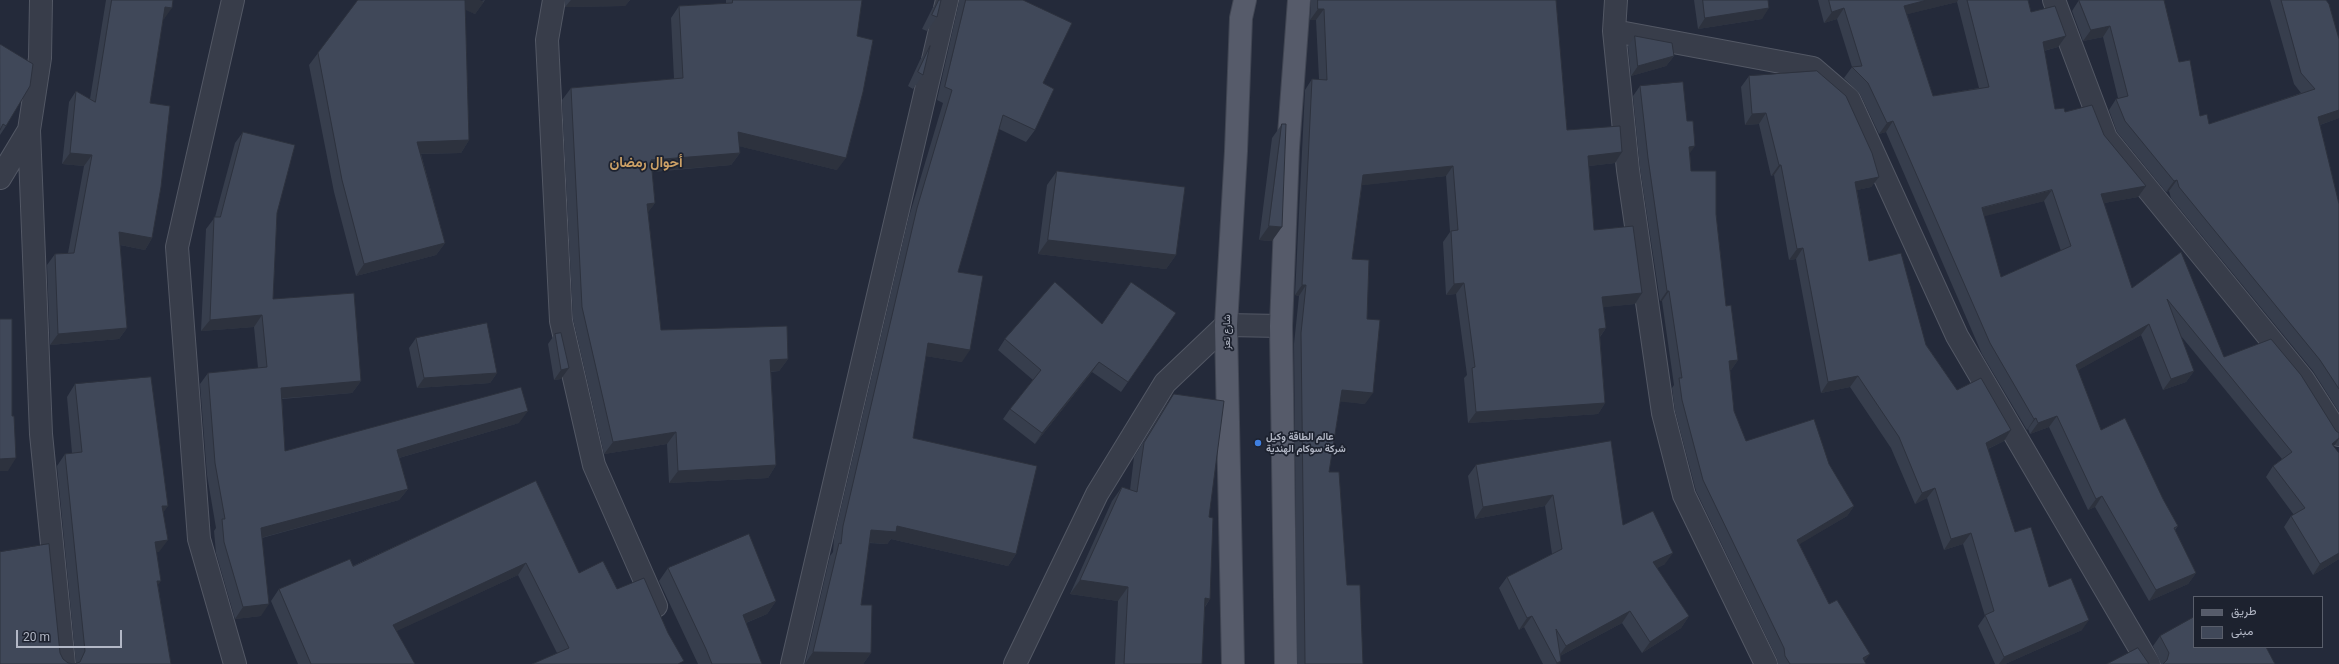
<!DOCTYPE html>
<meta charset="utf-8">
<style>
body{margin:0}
#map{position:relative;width:2339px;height:664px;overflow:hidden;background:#242a3a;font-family:Roboto,Vazirmatn,sans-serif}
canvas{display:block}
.legend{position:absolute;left:2193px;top:596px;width:130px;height:52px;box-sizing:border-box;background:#1d222f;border:1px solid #595e6b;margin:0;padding:5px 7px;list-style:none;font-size:12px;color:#b3b8c6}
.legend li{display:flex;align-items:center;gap:8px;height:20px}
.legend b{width:20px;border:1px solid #595e6b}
.scale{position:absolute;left:16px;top:630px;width:106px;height:18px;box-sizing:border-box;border:2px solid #b3b8c6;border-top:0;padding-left:5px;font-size:12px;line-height:14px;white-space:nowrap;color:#b3b8c6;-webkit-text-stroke:3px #1d222f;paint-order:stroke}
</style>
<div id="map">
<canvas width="2339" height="664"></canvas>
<ul class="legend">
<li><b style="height:5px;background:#565b6a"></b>طريق</li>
<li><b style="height:11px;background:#404859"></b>مبنى</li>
</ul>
<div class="scale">20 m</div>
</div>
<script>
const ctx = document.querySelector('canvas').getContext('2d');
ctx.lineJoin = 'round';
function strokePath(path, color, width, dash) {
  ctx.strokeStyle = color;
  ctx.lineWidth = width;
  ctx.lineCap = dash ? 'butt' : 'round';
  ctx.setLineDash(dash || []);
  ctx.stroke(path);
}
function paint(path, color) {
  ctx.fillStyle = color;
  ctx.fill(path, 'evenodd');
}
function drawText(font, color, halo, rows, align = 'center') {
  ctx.font = font + ' Roboto,Vazirmatn,sans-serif';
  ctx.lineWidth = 3.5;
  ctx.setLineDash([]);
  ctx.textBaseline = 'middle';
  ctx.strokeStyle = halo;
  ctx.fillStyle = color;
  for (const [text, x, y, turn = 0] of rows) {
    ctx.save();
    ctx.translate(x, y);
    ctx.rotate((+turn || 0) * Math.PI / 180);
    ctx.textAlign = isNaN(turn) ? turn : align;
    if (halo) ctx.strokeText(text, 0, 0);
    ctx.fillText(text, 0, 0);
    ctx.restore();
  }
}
const minor = new Path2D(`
 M233,0L177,247L199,539L235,664
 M554,0L547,40L561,321L594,465L656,606
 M1616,0L1614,31L1628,170L1663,413L1684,495L1766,664
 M2054,0L2106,138L2303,379L2339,435
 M1614,31L1813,68L1849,99L1957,336L2149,664
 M29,130L41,434L64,664
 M0,178L29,130L40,58L41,0
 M792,664L947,0
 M1015,664L1097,494L1165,383L1226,325L1281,326`);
const major = new Path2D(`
 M1233,664L1226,325L1236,151L1241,18L1245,0
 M1286,664L1281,326L1288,148L1299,0`);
strokePath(minor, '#535865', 24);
strokePath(major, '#414653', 24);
strokePath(minor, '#383d4a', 22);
strokePath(major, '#565b6a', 22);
paint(new Path2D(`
 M106,0H173L164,19H163L150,103L152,238L145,250L120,245L127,328L119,339L50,345L47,265L55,254L68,253L84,166L62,164L69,102L76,91L90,99Z
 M485,0L475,14L465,9L469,140L461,153L421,154L445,243L436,255L356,276L334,192L309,65L318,53Z
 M565,0H630L625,6L565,7Z
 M726,0H862L837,170L739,146L740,153L731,165L652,172L655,203L648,212L661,330L788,359L779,371L771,372L776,465L768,478L669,483L667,444L604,454L573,319L562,100L571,88L674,79L671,18L679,6L726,4Z
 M938,0H941L937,17L927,31L922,29L932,9Z
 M959,0H1023L1043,83L1035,130L1026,142L999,129L958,272L962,362L926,356L913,438L1016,554L1008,566L891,539L887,544L869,543L861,605L871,653L863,664H805L830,556L833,552L834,538L908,220L943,103L937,100L959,2Z
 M1311,0H1556L1567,130L1622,152L1615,163L1589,166L1594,230L1642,293L1635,304L1603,307L1606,328L1600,337L1605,403L1598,414L1468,423L1464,378L1467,375L1456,294L1446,295L1443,242L1450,232L1446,176L1362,185L1352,259L1365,404L1340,401L1329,472L1347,585L1363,664H1297L1294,344L1299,296L1295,295L1305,90L1312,79H1319L1316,20H1310Z
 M1694,0H1768L1762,19L1698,29Z
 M1818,0H2028L2031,12L2066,36L2058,47L2044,51L2055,109L2065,112L2104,135L2146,186L2138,197L2104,203L2132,288L2181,252L2224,357L2334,446L2339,559L2313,575L2284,527L2291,516L2294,515L2266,477L2273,466L2282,459L2181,336L2194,371L2186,382L2163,390L2141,335L2078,370L2101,430L2163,499L2178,526L2175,530L2196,573L2188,584L2149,601L2095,507L2088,510L2049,427L2030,434L2028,429L2027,430L1982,354L1886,132L1879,134L1860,94L1844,78L1852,67L1837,19L1824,23ZM1957,2L1979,88L1933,96L1907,14ZM2044,201L2061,251L2001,277L1984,216Z
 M2079,0L2179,62L2200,116L2209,124L2301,93L2294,84L2270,0H2326L2339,39V118L2320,125L2339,204V412L2313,371L2171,198L2169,191L2166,192L2117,132L2109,110L2116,99L2118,98L2103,37L2083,41L2072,11Z
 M1635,36L1674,56L1666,66L1631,76L1628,46Z
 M0,44L6,126L0,135Z
 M930,46L923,75L913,89L908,86L920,60Z
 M1749,76L1879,177L1871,187L1857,190L1869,261L1957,390L2004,441L1988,449L2015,532L2049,587L2082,630L2005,664H1995L1978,626L1985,616L1963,544L1944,550L1927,498L1915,504L1891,448L1850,387L1821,393L1796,259L1789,260L1774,175L1771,176L1759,124L1745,125L1741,87Z
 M1640,86L1690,154L1691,171L1716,214L1726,306L1738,360L1731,370H1730L1734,411L1746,441L1829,464L1854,506L1847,516L1799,544L1829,604L1866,664H1778L1777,659L1696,491L1675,411L1672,388L1674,385L1662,301H1660L1640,168L1633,96Z
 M1282,124L1272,241L1259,240L1272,138Z
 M243,132L277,213L273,299L361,381L352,393L282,399L285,451L519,423L399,458L408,489L399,500L262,538L261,616L235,619L216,553L214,531L216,528L207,475L200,384L208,373L258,368L254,327L201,331L206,229L215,217L235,143Z
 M1057,171L1176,255L1166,269L1038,254L1047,185Z
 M1176,313L1121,392L1092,372L1035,444L1003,419L1010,409L1033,380L998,350L1005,339L1102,324Z
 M561,333V379L554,380L548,344L555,334Z
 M416,338L497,373L490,383L417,388L409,348Z
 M75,384L168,506L163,512L159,552H157L158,585L171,664L76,663L57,466L65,454L72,453L67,397Z
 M1174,394L1209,517L1210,599L1205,607L1202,664H1115L1118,601L1070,594L1112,501L1122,487L1130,490L1134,457L1164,408Z
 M1611,441L1623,525L1665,564L1657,568L1689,616L1681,628L1642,653L1622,623L1560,656L1561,661L1559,664H1543L1524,627L1519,630L1499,588L1507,577L1552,554L1545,506L1475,519L1468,476L1476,465Z
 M536,481L579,573L617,589L668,633L557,653L518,575L396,631L415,664H298L271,601L279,589L353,566Z
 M668,568L776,601L767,614L746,623L762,664H698L659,581Z
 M2160,636L2194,647L2275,664H2161L2153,646Z`), '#373e4d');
paint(new Path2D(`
 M460,0H480L484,2L475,14L456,6Z
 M571,0H630L625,6L565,7Z
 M1927,0H1958L1957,2L1896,17L1904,6Z
 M165,7L172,8L164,19H157Z
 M1769,8L1762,19L1698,29L1705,18Z
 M1844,8L1837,19L1824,23L1832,12Z
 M1318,9H1324L1316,20H1310Z
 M2110,26L2103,37L2083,41L2091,30Z
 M2066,36L2058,47L2035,53L2043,42Z
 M1674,56L1666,66L1631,76L1638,66Z
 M2339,110V118L2311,128L2318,117Z
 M1766,113L1759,124L1745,125L1752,114Z
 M1893,121L1886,132L1879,134L1887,123Z
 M738,132L846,158L837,170L730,144Z
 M469,140L461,153L409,154L417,142Z
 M1695,146L1688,156L1689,147Z
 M1622,152L1615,163L1580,167L1588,156Z
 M70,153L92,155L84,166L62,164Z
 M740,153L731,165L643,172L651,160Z
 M1779,165H1781L1774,175L1771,176Z
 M1453,166L1446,176L1356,186L1363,175Z
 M1879,177L1871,187L1848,192L1855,182Z
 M2177,180L2169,191L2166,192L2174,181Z
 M2146,186L2138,197L2093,205L2101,194Z
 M2052,190L2044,201L1974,219L1982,208Z
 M655,203L646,215L647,204Z
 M1269,226L1282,227L1272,241L1259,240Z
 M119,232L152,238L145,250L111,243Z
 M1048,240L1176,255L1166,269L1038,254Z
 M445,243L436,255L356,276L364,264Z
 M1803,248L1796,259L1789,260L1797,249Z
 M1464,283L1456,294L1446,295L1454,284Z
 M1302,285H1306L1299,296L1295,295Z
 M1667,291H1669L1662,301H1660Z
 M1642,293L1635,304L1595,308L1602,297Z
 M262,315L254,327L201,331L210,320Z
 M2149,324L2141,335L2068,376L2076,365Z
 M127,328L119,339L50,345L58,334Z
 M1606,328L1598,339L1599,329Z
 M928,343L970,350L962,362L919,355Z
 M788,359L779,371L762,372L770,360Z
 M1738,360L1731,370L1721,371L1729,361Z
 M1099,362L1092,372L1035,444L1042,433Z
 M569,368L561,379L554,380L561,370Z
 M2194,371L2186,382L2163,390L2171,379Z
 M497,373L490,383L417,388L424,378Z
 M1858,376L1850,387L1821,393L1828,382Z
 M361,381L352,393L273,399L281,388Z
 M1342,390L1373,393L1365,404L1334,401Z
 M1605,403L1598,414L1468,423L1476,412Z
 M528,411L519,423L388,461L397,450Z
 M2057,416L2049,427L2030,434L2038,423Z
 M2036,418L2028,429L2027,430L2034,419Z
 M2011,430L2004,441L1979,453L1986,443Z
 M676,432L667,444L604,454L613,442Z
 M2339,438V439L2334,446L2332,444Z
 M16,458L8,471H0V459Z
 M776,465L768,478L669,483L678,471Z
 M1935,488L1927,498L1915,504L1922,493Z
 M408,489L399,500L253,540L261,528Z
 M1553,495L1545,506L1475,519L1483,507Z
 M2102,496L2095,507L2088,510L2096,499Z
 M162,506H168L159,518Z
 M1854,506L1847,516L1790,550L1797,540Z
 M897,526L1016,554L1008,566L891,539L887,544L862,542L871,530Z
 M1971,533L1963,544L1944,550L1951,539Z
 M168,540L159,552L146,554L155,542Z
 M1673,553L1665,564L1645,574L1653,562Z
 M2339,553V559L2313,575L2320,564Z
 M526,563L518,575L384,637L393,625Z
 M2196,573L2188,584L2149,601L2156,590Z
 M1080,580L1128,587L1118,601L1070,594Z
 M157,581H161L152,593Z
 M1205,598L1210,599L1200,613Z
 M776,601L767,614L733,628L743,615Z
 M269,604L261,616L235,619L243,607Z
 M1630,611L1622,623L1558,657L1566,646Z
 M1532,616L1524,627L1519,630L1527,618Z
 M1689,616L1681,628L1642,653L1650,642Z
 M2089,620L2082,630L2005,664H1999L2004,657Z
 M813,652L871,653L863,664H805Z
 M1870,654L1863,664V658Z
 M1561,661L1559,664H1556L1557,663Z`), '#2d323e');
const building = new Path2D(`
 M112,0H173L172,8L165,7L150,103L170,106L161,187L152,238L119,232L127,328L58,334L55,254L74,253L92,155L70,153L76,91L95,102Z
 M358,0H465L469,140L417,142L445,243L364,264L342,180L318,53Z
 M733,0H862L857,36L873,40L863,92L846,158L738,132L740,153L651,160L655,203L647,204L661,330L787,326L788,359L770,360L776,465L678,471L676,432L613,442L582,307L571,88L683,78L679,6L732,3Z
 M939,0H941L937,17L932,15Z
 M966,0H1023L1072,23L1043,83L1054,89L1035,130L1003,115L958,272L983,276L970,350L928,343L913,438L1037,466L1016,554L897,526L896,532L871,530L861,605H872L871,653L813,652L839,543L841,544L843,526L917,208L952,90L945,87Z
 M1318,0H1556L1567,130L1620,126L1622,152L1588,156L1594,230L1633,226L1642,293L1602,297L1606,328L1599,329L1605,403L1476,412L1472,368L1475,367L1464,283L1454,284L1451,231L1458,230L1453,166L1363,175L1352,259L1369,260L1367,319L1380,320L1373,393L1342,390L1329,472H1339L1347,585H1360L1363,664H1305V659L1301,333L1306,285H1302L1312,79L1327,80L1324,9H1318Z
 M1703,0H1768L1769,8L1705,18Z
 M1829,0H1927L1904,6L1933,96L1989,87L1967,0H2028L2031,12L2055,6L2066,36L2043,42L2055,109L2064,108L2065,112L2092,105L2104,135L2146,186L2101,194L2132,288L2181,252L2224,357L2271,339L2301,375L2336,431L2339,433V438L2332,444L2339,453V553L2320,564L2291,516L2305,508L2273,466L2292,452L2167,299L2194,371L2171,379L2149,324L2076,365L2101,430L2125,418L2163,499L2178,526L2174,528L2196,573L2156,590L2102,496L2096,499L2057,416L2038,423L2036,418L2034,419L1990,343L1893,121L1887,123L1868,83L1852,67L1862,66L1844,8L1832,12ZM2052,190L2071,246L2001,277L1982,208Z
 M2079,0H2164L2179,62L2190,60L2200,116L2207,114L2209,124L2315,89L2301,73L2281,0H2326L2329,4L2339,39V110L2318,117L2339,204V389L2320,360L2179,187L2177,180L2174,181L2125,121L2116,99L2128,96L2110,26L2091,30Z
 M1635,36L1672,43L1674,56L1638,66Z
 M0,44L33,64L30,86L6,126L3,124L0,130Z
 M930,46L923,75L918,72Z
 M1817,71L1846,96L1872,153L1879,177L1855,182L1869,261L1901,253L1926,345L1957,390L1981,378L2011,430L1986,443L2015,532L2031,527L2049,587L2071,578L2089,620L2004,657L1985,615L1994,611L1971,533L1951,539L1935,488L1922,493L1899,437L1858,376L1828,382L1803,248L1797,249L1781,165H1779L1766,113L1752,114L1749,76Z
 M1683,82L1687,121H1693L1695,146L1689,147L1691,171H1716V214L1726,306L1731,305L1738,360L1729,361L1734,411L1746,441L1814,419L1829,464L1854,506L1797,540L1829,604L1837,600L1870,654L1863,658L1866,664H1790L1785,656L1784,648L1703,480L1682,400L1679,378H1682L1669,291H1667L1648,158L1640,86Z
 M1282,124H1286L1282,227L1269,226Z
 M243,132L295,145L277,213L273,299L354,293L361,381L281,388L285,451L521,387L528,411L397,450L408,489L261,528L269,604L243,607L224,542L222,519H225L215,463L208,373L267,367L262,315L210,320L214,217H220Z
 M1057,171L1185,187L1176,255L1048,240Z
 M1055,282L1102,324L1131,282L1176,313L1128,382L1099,362L1042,433L1010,409L1041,370L1005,339Z
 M0,319H12V416H14L16,458L0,459Z
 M487,323L497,373L424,378L416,338Z
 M561,333L569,368L561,370L555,334Z
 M151,377L168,506H162L168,540L155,542L161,581H157L171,664H74L80,662L85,651L65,454L82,452L75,384Z
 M1174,394L1224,401L1209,517L1213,518L1210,599L1205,598L1202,664H1124L1128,587L1080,580L1122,487L1137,492L1144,443Z
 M1611,441L1623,525L1653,511L1673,553L1653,562L1689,616L1650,642L1630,611L1566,646L1556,629L1561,661L1557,663L1532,616L1527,618L1507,577L1562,549L1553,495L1483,507L1476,465Z
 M536,481L579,573L603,561L617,589L644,578L668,633L684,661L678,664H532L569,648L526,563L393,625L415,664H311L279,589L350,559L353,566Z
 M749,534L776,601L743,615L762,664H712L706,649L668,568Z
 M49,544L60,653L63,659L68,663L74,664H0V552Z
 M2194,617V647H2266L2275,664H2163L2167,660L2169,653L2160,636Z
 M2138,648L2149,664H2107Z`);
paint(building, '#404859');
strokePath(building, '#2d323e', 1);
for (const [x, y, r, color] of [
 [1258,443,4,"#3f7fe0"]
]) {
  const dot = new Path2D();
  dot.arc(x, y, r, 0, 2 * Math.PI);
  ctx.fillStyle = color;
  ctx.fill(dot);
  strokePath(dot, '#1d222f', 1.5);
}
drawText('10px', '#b3b8c6', '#1d222f', [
 ["شارع تعز",1227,332,-90]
]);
drawText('bold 10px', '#b3b8c6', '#1d222f', [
 ["عالم الطاقة وكيل",1266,437],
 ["شركة سوكام الهندية",1266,449]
], 'left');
drawText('bold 14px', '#cda166', '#1d222f', [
 ["أحوال رمضان",646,163]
]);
</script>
